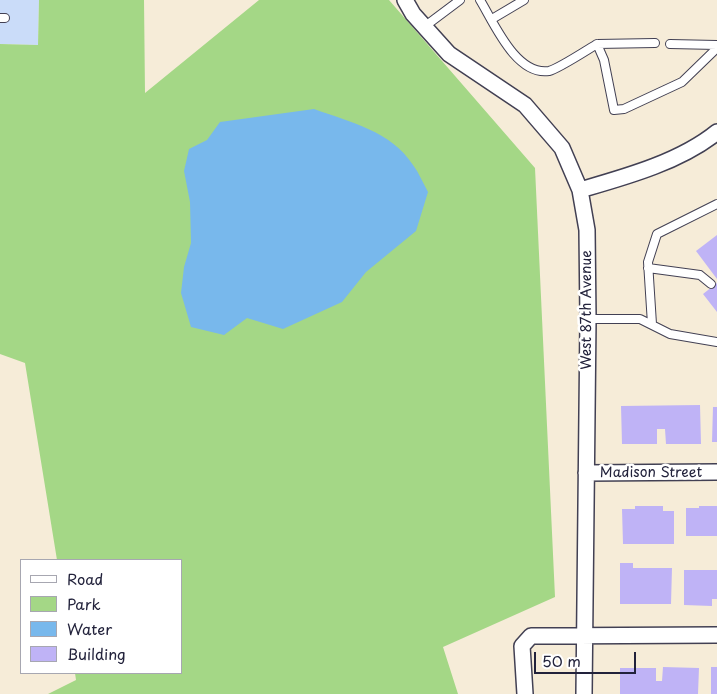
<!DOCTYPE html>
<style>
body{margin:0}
#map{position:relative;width:717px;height:694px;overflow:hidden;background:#f6ecd8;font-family:"Playpen Sans",sans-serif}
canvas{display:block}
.legend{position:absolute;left:20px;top:559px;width:162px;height:115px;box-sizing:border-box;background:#fff;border:1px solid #a7a7b1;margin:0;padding:6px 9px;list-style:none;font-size:15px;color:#22223b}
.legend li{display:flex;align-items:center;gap:10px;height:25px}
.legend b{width:25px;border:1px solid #a7a7b1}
.scale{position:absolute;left:534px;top:652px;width:102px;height:22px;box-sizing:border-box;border:2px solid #22223b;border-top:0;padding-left:6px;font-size:15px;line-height:18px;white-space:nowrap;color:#22223b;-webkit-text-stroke:4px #fff;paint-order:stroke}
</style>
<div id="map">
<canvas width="717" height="694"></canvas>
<ul class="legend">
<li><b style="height:6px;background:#fff"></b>Road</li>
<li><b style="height:14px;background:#a4d786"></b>Park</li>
<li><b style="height:14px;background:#78b8ec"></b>Water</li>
<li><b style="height:14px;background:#bfb3f6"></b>Building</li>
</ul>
<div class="scale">50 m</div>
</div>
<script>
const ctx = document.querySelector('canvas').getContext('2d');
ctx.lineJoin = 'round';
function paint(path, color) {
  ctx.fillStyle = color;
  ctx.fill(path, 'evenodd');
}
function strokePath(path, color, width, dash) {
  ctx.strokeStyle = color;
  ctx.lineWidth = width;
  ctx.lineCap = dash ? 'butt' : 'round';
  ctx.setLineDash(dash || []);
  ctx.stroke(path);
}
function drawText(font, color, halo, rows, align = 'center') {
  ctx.font = font + ' "Playpen Sans",sans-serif';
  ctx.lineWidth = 5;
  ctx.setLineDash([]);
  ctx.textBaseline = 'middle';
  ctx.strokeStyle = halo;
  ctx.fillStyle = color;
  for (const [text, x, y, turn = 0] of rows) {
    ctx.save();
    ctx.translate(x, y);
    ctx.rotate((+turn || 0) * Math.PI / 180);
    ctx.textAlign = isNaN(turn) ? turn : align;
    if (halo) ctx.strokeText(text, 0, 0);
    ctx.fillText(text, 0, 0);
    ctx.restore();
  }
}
paint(new Path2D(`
 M0,0H39L38,45L0,44Z`), '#cadcf9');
paint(new Path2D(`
 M39,0H144L145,93L259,0H389L535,168L555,597L443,647L458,694H48L76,680L75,673H181V560H57L25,363L0,354V44L38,45Z`), '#a4d786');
paint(new Path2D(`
 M314,109C350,122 391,131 413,165C419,173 423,183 428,192L416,231L366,272L342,302L283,329L247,318L224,335L191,327L181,293L184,267L191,243L190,202L184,171L189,149L207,140L220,122Z`), '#78b8ec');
paint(new Path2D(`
 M717,235V279L696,251Z
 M717,283V312L703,294Z
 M700,405L701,444H666L665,429H657V444H622L621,406Z
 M713,407H717V442H712Z
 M635,506H663V511H674V544H623L622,509H635Z
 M699,506H717V536H686V508H699Z
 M620,563H633V568H672L671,604H620Z
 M684,570H717V599H712V606L684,605Z
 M663,667L699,668L698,694H620V668H656V681H662Z
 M711,667H717V694H711Z`), '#bfb3f6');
const lane = new Path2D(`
 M480,0C494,23 516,76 549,71C558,69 587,50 597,44L604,60L614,110L624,109L682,82L717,48
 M0,18H5
 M492,19L524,0
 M424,27L460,0
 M597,44L655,43
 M670,44L717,45
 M648,268L700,275L711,284
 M588,319H640L670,334L717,342
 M652,324L648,262L657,234L717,204`);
const street = new Path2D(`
 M405,0L413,14L449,54L525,105L562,148L580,190L587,230L588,319L584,694
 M580,190C625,177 680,162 717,132
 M586,473L717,472
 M525,694L522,646L531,636L717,635`);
strokePath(lane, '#424053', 10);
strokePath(street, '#424053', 18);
strokePath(lane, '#fff', 8);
strokePath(street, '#fff', 15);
drawText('14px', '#22223b', '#fff', [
 ["West 87th Avenue",587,310,-90],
 ["Madison Street",651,473]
]);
</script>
